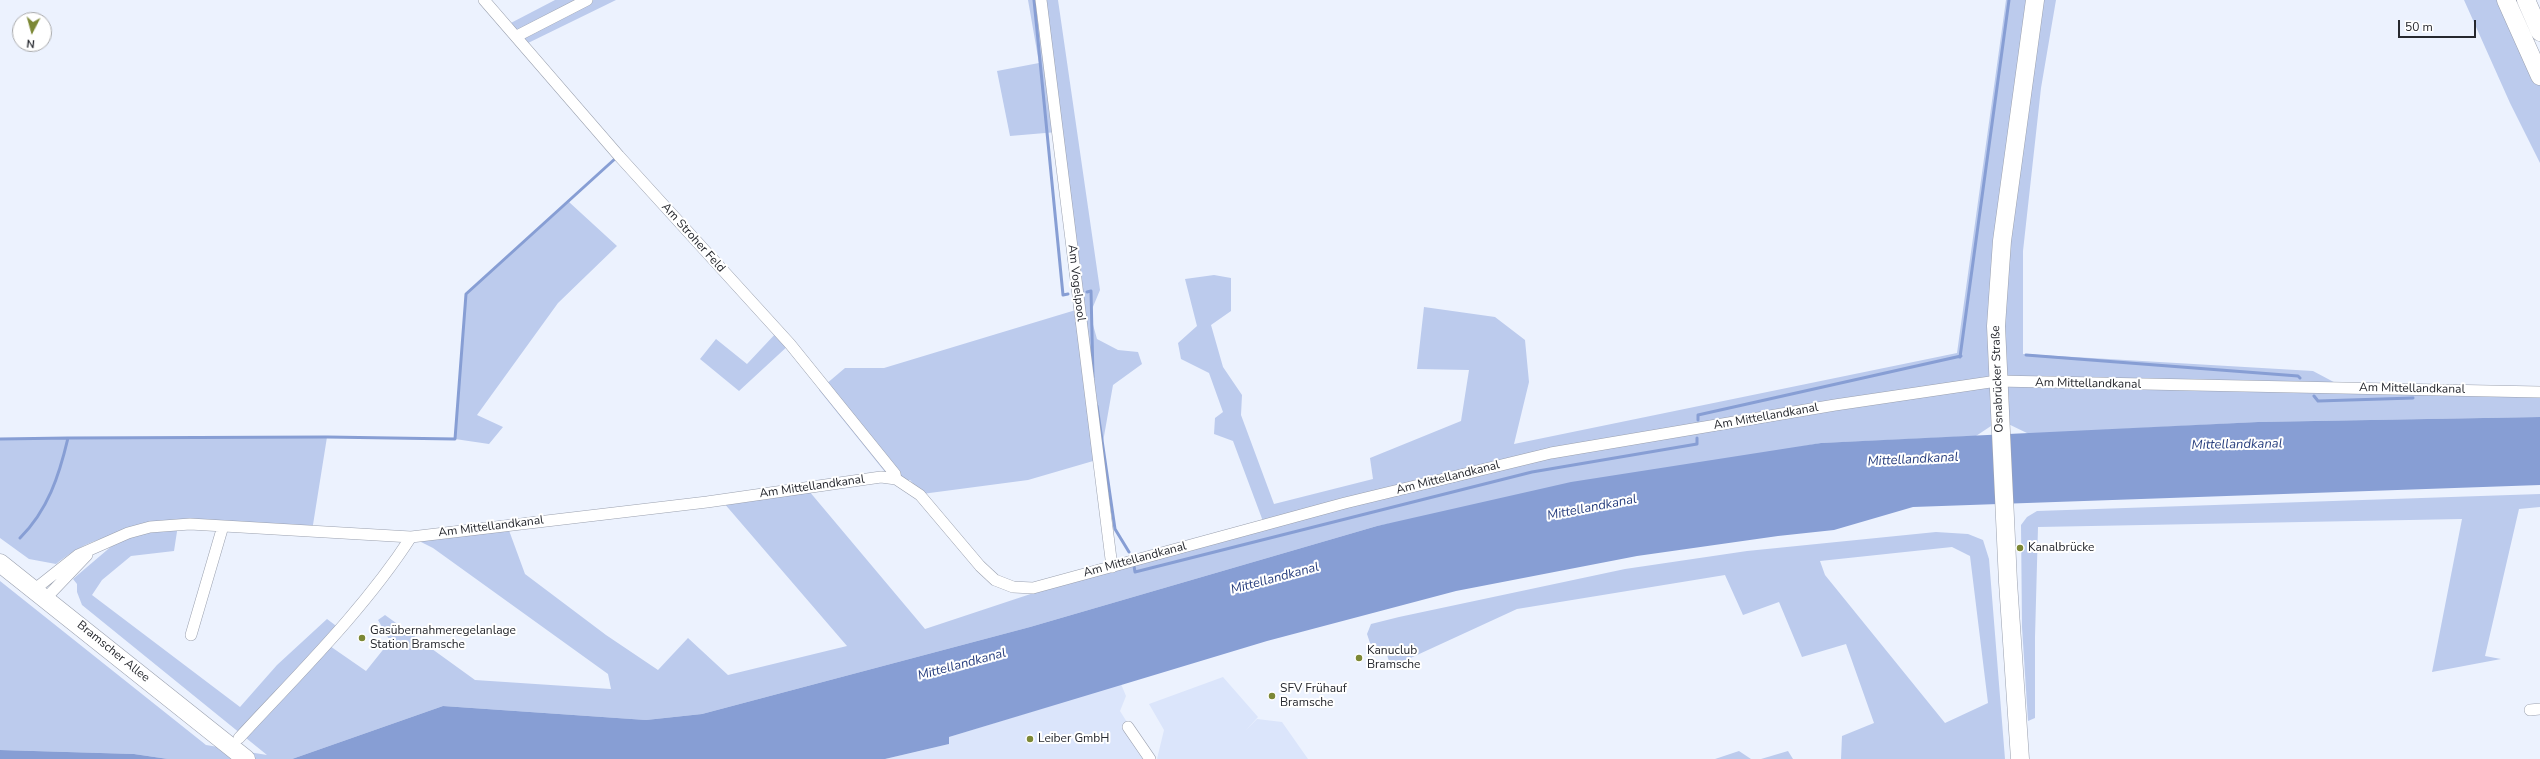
<!DOCTYPE html>
<meta charset="utf-8">
<style>
body{margin:0}
#map{position:relative;width:2540px;height:759px;overflow:hidden;background:#ecf2fe;font-family:"Nunito Sans",sans-serif}
canvas{display:block}
.north{position:absolute;left:12px;top:12px;width:40px;height:40px;box-sizing:border-box;background:#fff;border:1px solid #a8a9ab;border-radius:50%;rotate:186deg;font-size:11px;font-weight:700;line-height:16px;text-align:center;color:#26282e}
.north::after{content:'';display:block;margin:auto;width:14px;height:18px;background:#7c8835;clip-path:polygon(50% 0,100% 100%,50% 72%,0 100%)}
.scale{position:absolute;left:2398px;top:20px;width:78px;height:18px;box-sizing:border-box;border:2px solid #26282e;border-top:0;padding-left:5px;font-size:12px;line-height:14px;white-space:nowrap;color:#26282e;-webkit-text-stroke:3px #fff;paint-order:stroke}
</style>
<div id="map">
<canvas width="2540" height="759"></canvas>
<div class="north">N</div>
<div class="scale">50 m</div>
</div>
<script>
const ctx = document.querySelector('canvas').getContext('2d');
ctx.lineJoin = 'round';
function paint(path, color) {
  ctx.fillStyle = color;
  ctx.fill(path, 'evenodd');
}
function strokePath(path, color, width, dash) {
  ctx.strokeStyle = color;
  ctx.lineWidth = width;
  ctx.lineCap = dash ? 'butt' : 'round';
  ctx.setLineDash(dash || []);
  ctx.stroke(path);
}
function drawText(font, color, halo, rows, align = 'center') {
  ctx.font = font + ' "Nunito Sans",sans-serif';
  ctx.lineWidth = 4;
  ctx.setLineDash([]);
  ctx.textBaseline = 'middle';
  ctx.strokeStyle = halo;
  ctx.fillStyle = color;
  for (const [text, x, y, turn = 0] of rows) {
    ctx.save();
    ctx.translate(x, y);
    ctx.rotate((+turn || 0) * Math.PI / 180);
    ctx.textAlign = isNaN(turn) ? turn : align;
    if (halo) ctx.strokeText(text, 0, 0);
    ctx.fillText(text, 0, 0);
    ctx.restore();
  }
}
paint(new Path2D(`
 M1223,677L1258,717L1246,730L1257,719L1282,722L1308,759H1157L1164,730L1149,704Z
 M1121,684L1126,696L1120,711L1150,759H885L949,744V737Z`), '#dbe5fb');
paint(new Path2D(`
 M555,0H616L524,45L507,25Z
 M1028,0H1058L1100,290L1090,314L1097,339L1118,350L1138,352L1142,364L1113,385L1100,459L1028,480L922,494L910,480L893,482L819,390L845,368H884L1079,309L1057,132L1010,136L997,71L1039,63Z
 M2006,0H2056L2041,88L2023,251V354L2313,371L2345,388L2540,392V417L2258,422L2029,434L2000,420L1976,436L1821,443L1377,526L1030,627L702,714L646,720L443,706L292,759H168L134,754L0,750V581L206,745L267,755L82,605L77,592V584L73,579L127,533C97,538 80,545 56,564L29,559L0,538V439L327,437L312,531L178,525L174,551L131,556L102,580L92,595L240,707L277,665L327,619L339,628L327,644L366,671L390,641L378,620L385,615L475,680L611,689L608,674L433,548L411,537L507,525L525,574L606,635L658,670L688,638L728,675L847,646L723,502L809,491L925,629L1112,567L1264,524L1233,441L1214,434L1215,418L1223,412L1209,373L1181,359L1178,343L1197,326L1185,279L1214,275L1231,278V311L1211,325L1223,367L1242,395L1241,415L1274,504L1373,479L1370,458L1461,421L1469,370L1417,369L1424,307L1495,317L1525,340L1529,382L1514,444L1957,353Z
 M2464,0H2506L2540,76V163L2510,103Z
 M569,202L617,246L558,303L477,415L503,427L489,444L455,439L466,294Z
 M778,331L790,344L739,391L700,359L716,339L747,364Z
 M2540,494V507L2519,509L2485,656L2501,659L2432,672L2462,519L2038,527L2035,637V718L2028,721L2022,627L2021,525L2027,517L2037,511Z
 M1936,532L1968,534L1983,540L1989,559L2005,759H1841L1842,736L1874,723L1846,644L1802,657L1779,602L1743,615L1725,575L1517,609L1391,667L1385,649H1372L1367,634L1371,624L1399,617L1625,569L1747,551ZM1952,547L1970,556L1988,703L1945,723L1825,575L1820,561Z
 M1739,751L1751,759H1715Z
 M1788,751L1793,759H1761Z`), '#bccbed');
paint(new Path2D(`
 M2540,417V485L1913,507L1834,530L1778,536L1637,556L1456,591L1267,641L949,737V744L885,759H292L443,706L646,720L702,714L1030,627L1377,526L1571,482L1821,443L2258,422Z
 M0,750L134,754L168,759H0Z`), '#879ed4');
strokePath(new Path2D(`
 M1034,0L1063,295L1068,294
 M1087,292L1091,291L1093,377
 M2026,355L2298,376L2300,378
 M1960,357L2009,0
 M2314,396L2318,401L2413,398
 M1097,406L1115,529L1129,552
 M1698,420V415L1961,356
 M0,439L68,438
 M20,538C48,510 59,476 68,438L327,437L455,439L466,294L617,157
 M1134,566L1135,572L1532,472L1697,444V438`), '#879ed4', 3);
const minor = new Path2D(`
 M484,0L619,156L790,344L895,474L896,479
 M1041,0L1112,567
 M517,36L587,0
 M35,589L78,555L128,533L150,527L190,524L411,537L707,502L881,477L896,479L920,495L980,566L995,580L1013,587L1033,588L1345,503L1551,453L1835,405L1997,381L2540,392
 M46,598L87,555
 M191,635L223,526
 M2530,710L2540,709
 M1128,727L1150,759
 M239,738C298,674 363,611 411,537`);
const primary = new Path2D(`
 M0,563L246,759
 M2020,759L2008,582L1996,326L2002,241L2035,0`);
const trunk = new Path2D(`
 M2506,0L2540,76
 M2526,0L2540,32`);
strokePath(minor, '#9ba1af', 12);
strokePath(primary, '#9ba1af', 19);
strokePath(trunk, '#9ba1af', 19);
strokePath(minor, '#fff', 11);
strokePath(primary, '#fff', 18);
strokePath(trunk, '#fff', 18);
for (const [x, y, r, color] of [
 [2020,548,4,"#7c8835"],
 [362,638,4,"#7c8835"],
 [1359,658,4,"#7c8835"],
 [1272,696,4,"#7c8835"],
 [1030,739,4,"#7c8835"]
]) {
  const dot = new Path2D();
  dot.arc(x, y, r, 0, 2 * Math.PI);
  ctx.fillStyle = color;
  ctx.fill(dot);
  strokePath(dot, '#fff', 1.5);
}
drawText('12px', '#26282e', '#fff', [
 ["Am Stroher Feld",693,238,48],
 ["Am Vogelpool",1076,283,83],
 ["Osnabrücker Straße",1998,379,-92],
 ["Am Mittellandkanal",2088,384,1],
 ["Am Mittellandkanal",2412,389,1],
 ["Am Mittellandkanal",1766,417,-10],
 ["Am Mittellandkanal",1448,478,-14],
 ["Am Mittellandkanal",812,487,-8],
 ["Am Mittellandkanal",491,527,-7],
 ["Am Mittellandkanal",1135,560,-15],
 ["Bramscher Allee",113,652,39]
]);
drawText('12px', '#26282e', '#fff', [
 ["Kanalbrücke",2028,548],
 ["Gasübernahmeregelanlage",370,631],
 ["Station Bramsche",370,645],
 ["Kanuclub",1367,651],
 ["Bramsche",1367,665],
 ["SFV Frühauf",1280,689],
 ["Bramsche",1280,703],
 ["Leiber GmbH",1038,739]
], 'left');
drawText('italic 13px', '#273e7e', '#fff', [
 ["Mittellandkanal",2237,445,-1],
 ["Mittellandkanal",1913,460,-3],
 ["Mittellandkanal",1592,508,-11],
 ["Mittellandkanal",1275,579,-15],
 ["Mittellandkanal",962,665,-15]
]);
</script>
